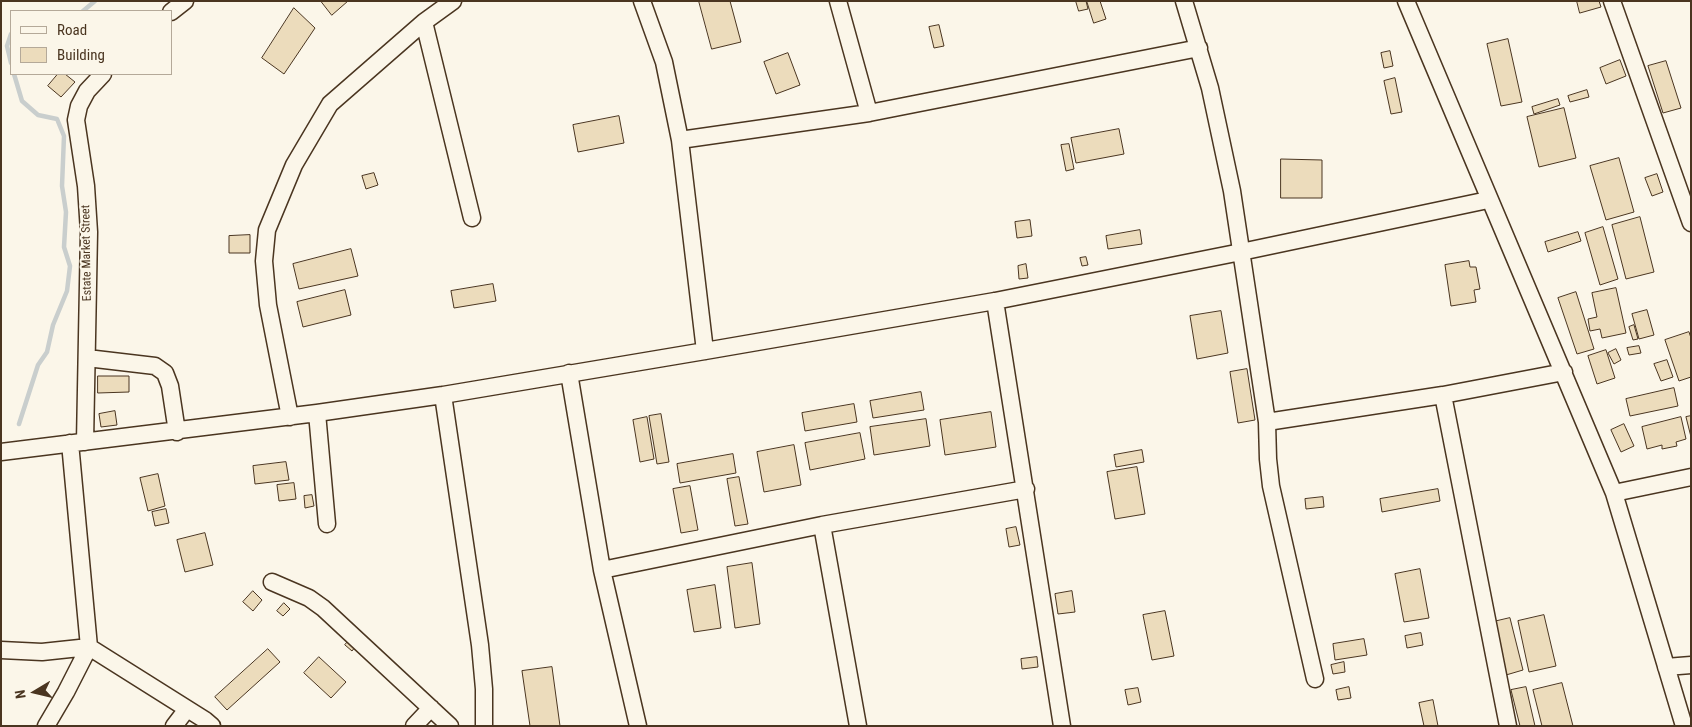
<!DOCTYPE html>
<style>
body{margin:0}
#map{position:relative;width:1692px;height:727px;overflow:hidden;background:#fbf6e9;font-family:"Roboto Condensed",sans-serif}
canvas{display:block}
.frame{position:absolute;inset:0;border:2px solid #4a3520;pointer-events:none}
.legend{position:absolute;left:10px;top:10px;width:162px;height:65px;box-sizing:border-box;background:#fbf6e9;border:1px solid #b4a999;margin:0;padding:6px 9px;list-style:none;font-size:15px;color:#4a3520}
.legend li{display:flex;align-items:center;gap:10px;height:25px}
.legend b{width:25px;border:1px solid #b4a999}
.north{position:absolute;left:10px;top:667px;width:50px;height:50px;-webkit-text-stroke:4px #fbf6e9;paint-order:stroke;rotate:261deg;font-size:14px;font-weight:700;line-height:20px;text-align:center;color:#4a3520}
.north::after{content:'';display:block;margin:auto;width:18px;height:22px;background:#4a3520;clip-path:polygon(50% 0,100% 100%,50% 72%,0 100%)}
</style>
<div id="map">
<canvas width="1692" height="727"></canvas>
<div class="frame"></div>
<ul class="legend">
<li><b style="height:6px;background:#fbf6e9"></b>Road</li>
<li><b style="height:14px;background:#ecdcbc"></b>Building</li>
</ul>
<div class="north">N</div>
</div>
<script>
const ctx = document.querySelector('canvas').getContext('2d');
ctx.lineJoin = 'round';
function strokePath(path, color, width, dash) {
  ctx.strokeStyle = color;
  ctx.lineWidth = width;
  ctx.lineCap = dash ? 'butt' : 'round';
  ctx.setLineDash(dash || []);
  ctx.stroke(path);
}
function paint(path, color) {
  ctx.fillStyle = color;
  ctx.fill(path, 'evenodd');
}
function drawText(font, color, halo, rows, align = 'center') {
  ctx.font = font + ' "Roboto Condensed",sans-serif';
  ctx.lineWidth = 4;
  ctx.setLineDash([]);
  ctx.textBaseline = 'middle';
  ctx.strokeStyle = halo;
  ctx.fillStyle = color;
  for (const [text, x, y, turn = 0] of rows) {
    ctx.save();
    ctx.translate(x, y);
    ctx.rotate((+turn || 0) * Math.PI / 180);
    ctx.textAlign = isNaN(turn) ? turn : align;
    if (halo) ctx.strokeText(text, 0, 0);
    ctx.fillText(text, 0, 0);
    ctx.restore();
  }
}
strokePath(new Path2D(`
 M83,11L95,1
 M11,34L7,46L11,63
 M14,74L22,101L38,115L57,119L64,136L62,186L66,212L64,247L70,266L67,291L53,325L47,352L38,365L19,424`), '#c9cecd', 4.5);
const building = new Path2D(`
 M321,1H348L332,15Z
 M699,1H730L741,42L712,49Z
 M1076,1H1086L1088,9L1079,11Z
 M1087,1H1100L1106,19L1094,23Z
 M1577,1H1599L1601,7L1580,13Z
 M294,8L315,28L284,74L262,58Z
 M939,25L944,46L934,48L929,27Z
 M1508,39L1522,102L1501,106L1487,44Z
 M1390,51L1393,66L1384,68L1381,53Z
 M788,53L800,85L776,94L764,62Z
 M1620,60L1626,76L1606,84L1600,68Z
 M1666,61L1681,108L1663,113L1648,66Z
 M58,74H65L75,82L61,97L48,86Z
 M1395,78L1402,112L1391,114L1384,81Z
 M1587,90L1589,97L1570,102L1568,96Z
 M1558,99L1560,105L1534,114L1532,107Z
 M1564,108L1576,158L1539,167L1527,117Z
 M619,116L624,143L578,152L573,125Z
 M1119,129L1124,154L1076,163L1071,138Z
 M1069,144L1074,169L1066,171L1061,145Z
 M1619,158L1634,212L1606,220L1590,166Z
 M1281,159L1322,160V198H1281Z
 M374,173L378,185L366,189L362,176Z
 M1657,174L1663,192L1652,196L1645,178Z
 M1640,217L1654,272L1626,279L1612,225Z
 M1030,220L1032,236L1017,238L1015,222Z
 M1603,227L1618,279L1600,285L1585,233Z
 M1140,230L1142,244L1108,249L1106,236Z
 M1578,232L1581,241L1548,252L1545,242Z
 M250,235V253H229V236Z
 M351,249L358,276L299,289L293,264Z
 M1086,257L1088,265L1082,266L1080,258Z
 M1469,261L1470,267H1476L1480,289L1474,290L1476,302L1451,306L1445,265Z
 M1026,264L1028,278L1019,279L1018,266Z
 M493,284L496,301L454,308L451,291Z
 M1616,288L1626,333L1602,338L1600,329L1590,331L1588,319L1597,317L1592,293Z
 M345,290L351,315L303,327L297,302Z
 M1576,292L1594,349L1577,354L1558,298Z
 M1647,310L1654,335L1639,339L1632,314Z
 M1221,311L1228,353L1197,359L1190,316Z
 M1634,325L1638,339L1633,340L1629,327Z
 M1689,332L1691,338V377L1679,381L1665,340Z
 M1639,346L1641,353L1629,355L1627,348Z
 M1616,349L1621,360L1614,364L1608,353Z
 M1606,350L1615,378L1597,384L1588,356Z
 M1667,360L1673,377L1661,381L1654,364Z
 M1247,369L1255,420L1238,423L1230,372Z
 M98,376H129V392L98,393Z
 M1674,388L1678,406L1630,416L1626,399Z
 M921,392L924,410L873,418L870,401Z
 M854,404L857,422L805,431L802,413Z
 M115,411L117,425L101,427L99,414Z
 M991,412L996,447L945,455L940,420Z
 M661,414L669,462L657,464L649,416Z
 M1691,416V437L1686,417Z
 M647,417L654,459L640,462L633,420Z
 M1681,417L1686,439L1676,442L1677,446L1662,449V445L1647,449L1642,427Z
 M926,419L930,446L874,455L870,427Z
 M1624,424L1634,446L1621,452L1611,430Z
 M860,433L865,459L810,470L805,443Z
 M794,445L801,485L764,492L757,452Z
 M1142,450L1144,462L1116,467L1114,455Z
 M733,454L736,473L680,483L677,464Z
 M286,462L289,480L255,484L253,466Z
 M1137,467L1145,514L1115,519L1107,472Z
 M158,474L165,506L148,511L140,478Z
 M739,477L748,524L735,526L727,479Z
 M294,483L296,499L279,501L277,485Z
 M690,486L698,530L681,533L673,489Z
 M1438,489L1440,501L1382,512L1380,499Z
 M312,495L314,506L305,508L304,496Z
 M1323,497L1324,507L1306,509L1305,499Z
 M166,509L169,523L155,526L152,512Z
 M1016,527L1020,545L1009,547L1006,529Z
 M205,533L213,565L185,572L177,540Z
 M752,563L760,624L735,628L727,567Z
 M1420,569L1429,618L1404,622L1395,574Z
 M715,585L721,628L694,632L687,590Z
 M253,591L262,600L253,611L243,602Z
 M1072,591L1075,612L1058,614L1055,594Z
 M284,603L290,609L283,616L277,611Z
 M1165,611L1174,656L1152,660L1143,615Z
 M1544,615L1556,666L1529,672L1518,621Z
 M1510,618L1523,670L1506,675L1493,622Z
 M1421,633L1423,645L1407,648L1405,636Z
 M352,637L359,642L352,651L345,645Z
 M1364,639L1367,655L1335,660L1333,644Z
 M268,649L280,662L227,710L215,697Z
 M319,657L346,682L331,698L304,673Z
 M1037,657L1038,667L1022,669L1021,659Z
 M1344,662L1345,672L1333,674L1331,665Z
 M552,667L560,726H530L522,671Z
 M1562,683L1573,726H1542L1533,690Z
 M1349,687L1351,698L1338,700L1336,690Z
 M1526,687L1535,726H1520L1511,690Z
 M1138,688L1141,702L1128,705L1125,690Z
 M1433,700L1438,726H1424L1419,703Z`);
paint(building, '#ecdcbc');
strokePath(building, '#4a3520', 1);
const minor = new Path2D(`
 M642,1L664,62L680,140L705,351
 M838,1L869,113
 M1184,1L1210,88L1232,191L1267,422L1268,459L1271,486L1315,679
 M1406,1L1614,493L1684,726
 M1612,1L1691,223
 M171,12L185,1
 M424,22L472,218
 M680,140L869,113L1199,48
 M995,301L1062,726
 M87,358L155,366L165,373L170,386L177,432
 M569,373L602,570L638,726
 M443,395L480,645L484,689V726
 M1443,395L1508,726
 M317,413L327,524
 M290,417L268,305L264,261L267,230L294,165L330,104L424,22L453,1
 M1267,422L1443,395L1564,372
 M85,442L89,232L86,186L76,120L79,106L87,91L103,74
 M1,452L317,413L443,395L705,351L995,301L1241,252L1488,200
 M1614,493L1691,477
 M822,525L858,726
 M602,570L822,525L1026,489
 M272,582L309,598L323,608L450,726
 M1,650L42,652L89,647L205,720L212,726
 M1666,667L1691,665
 M46,726L66,692L89,647L70,443
 M174,726L187,709
 M414,726L431,708`);
strokePath(minor, '#4a3520', 19);
strokePath(minor, '#fbf6e9', 16);
drawText('12px', '#4a3520', '#fbf6e9', [
 ["Estate Market Street",87,253,-91]
]);
</script>
